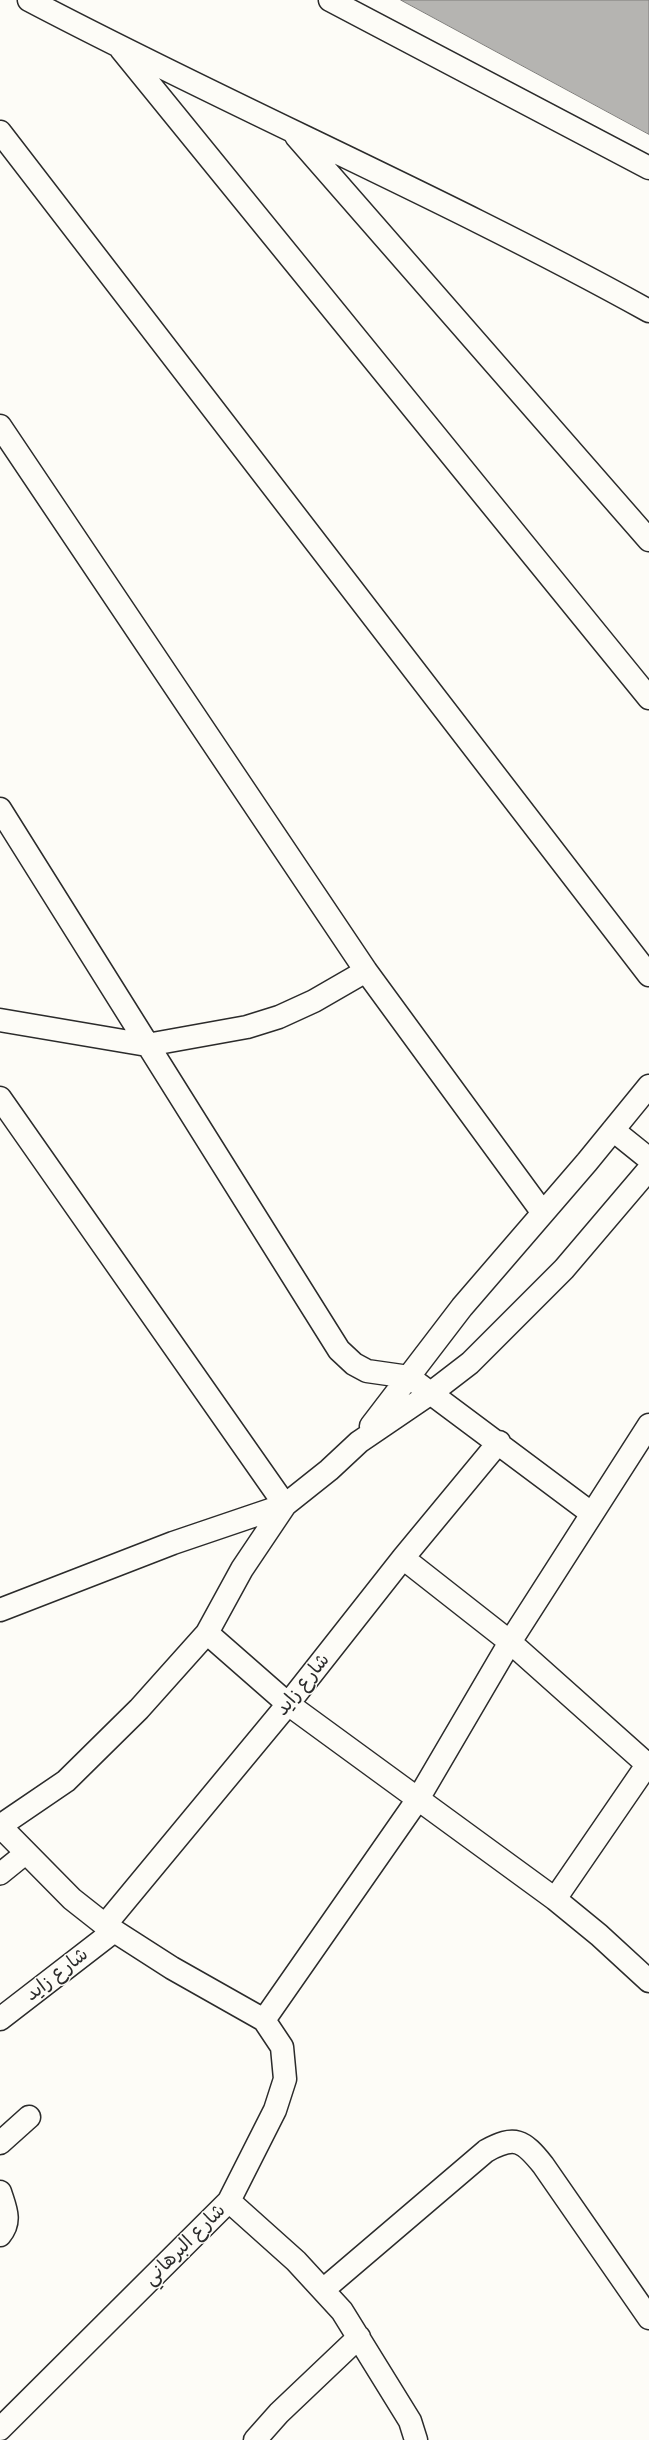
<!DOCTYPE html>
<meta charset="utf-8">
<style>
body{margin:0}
canvas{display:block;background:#fdfcf7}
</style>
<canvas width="649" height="2440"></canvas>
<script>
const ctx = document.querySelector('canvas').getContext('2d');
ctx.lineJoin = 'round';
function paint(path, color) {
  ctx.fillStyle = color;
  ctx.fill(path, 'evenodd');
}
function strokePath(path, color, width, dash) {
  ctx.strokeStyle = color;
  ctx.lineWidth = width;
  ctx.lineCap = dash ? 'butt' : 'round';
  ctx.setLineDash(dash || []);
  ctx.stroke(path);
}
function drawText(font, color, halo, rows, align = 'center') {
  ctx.font = font + ' Caveat,"Playpen Sans Arabic",sans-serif';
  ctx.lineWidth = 3;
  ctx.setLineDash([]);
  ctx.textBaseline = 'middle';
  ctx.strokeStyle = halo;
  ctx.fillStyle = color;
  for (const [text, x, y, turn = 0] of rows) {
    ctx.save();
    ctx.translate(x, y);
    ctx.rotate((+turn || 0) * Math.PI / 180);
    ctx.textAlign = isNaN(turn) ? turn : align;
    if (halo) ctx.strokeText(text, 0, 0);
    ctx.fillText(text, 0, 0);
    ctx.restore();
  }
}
const water = new Path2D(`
 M401,0H649V134Z`);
paint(water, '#b5b4b1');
strokePath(water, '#7e7d7b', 1);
const service = new Path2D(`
 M0,1874L26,1853`);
const minor = new Path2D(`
 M29,0C234,108 447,199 649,311
 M330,0L649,168
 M121,49L649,698
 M0,132L649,975
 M296,136L649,540
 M0,426L366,971L543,1213
 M0,809L339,1350L354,1364L367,1371L409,1377L591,1513
 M0,1020L147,1045L247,1027L279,1017L314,1001L366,971
 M0,1098L285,1505L242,1569L207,1633L139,1709L66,1781L0,1826L72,1899L105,1925L172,1968L264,2020L282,2047L285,2079L275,2110L229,2201L0,2429
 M613,1130L649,1159
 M371,1426L462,1307L587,1162L649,1086
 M403,1558L510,1642L649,1766
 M0,1610L173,1543L285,1505L329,1470L359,1442L431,1393L470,1363L564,1269L649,1169
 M207,1633L288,1704L555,1899L599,1935L649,1981
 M555,1899L649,1762
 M105,1925L288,1704L403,1558L499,1442
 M0,2019L114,1931
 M264,2020L418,1799L510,1642L649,1425
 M0,2143L29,2117
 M0,2192C5,2208 12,2221 0,2235
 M229,2201L296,2261L342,2311L410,2421L416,2440
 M323,2290L486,2151C515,2135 523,2140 543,2165L649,2318
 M255,2440L279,2413L359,2337`);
strokePath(service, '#2b2b2b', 24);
strokePath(minor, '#2b2b2b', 25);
strokePath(service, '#fdfcf7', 21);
strokePath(minor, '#fdfcf7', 22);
drawText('19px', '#2b2b2b', '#fdfcf7', [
 ["شارع زايد",303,1685,-51],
 ["شارع زايد",57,1975,-38],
 ["شارع البرهاني",185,2245,-45]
]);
</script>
